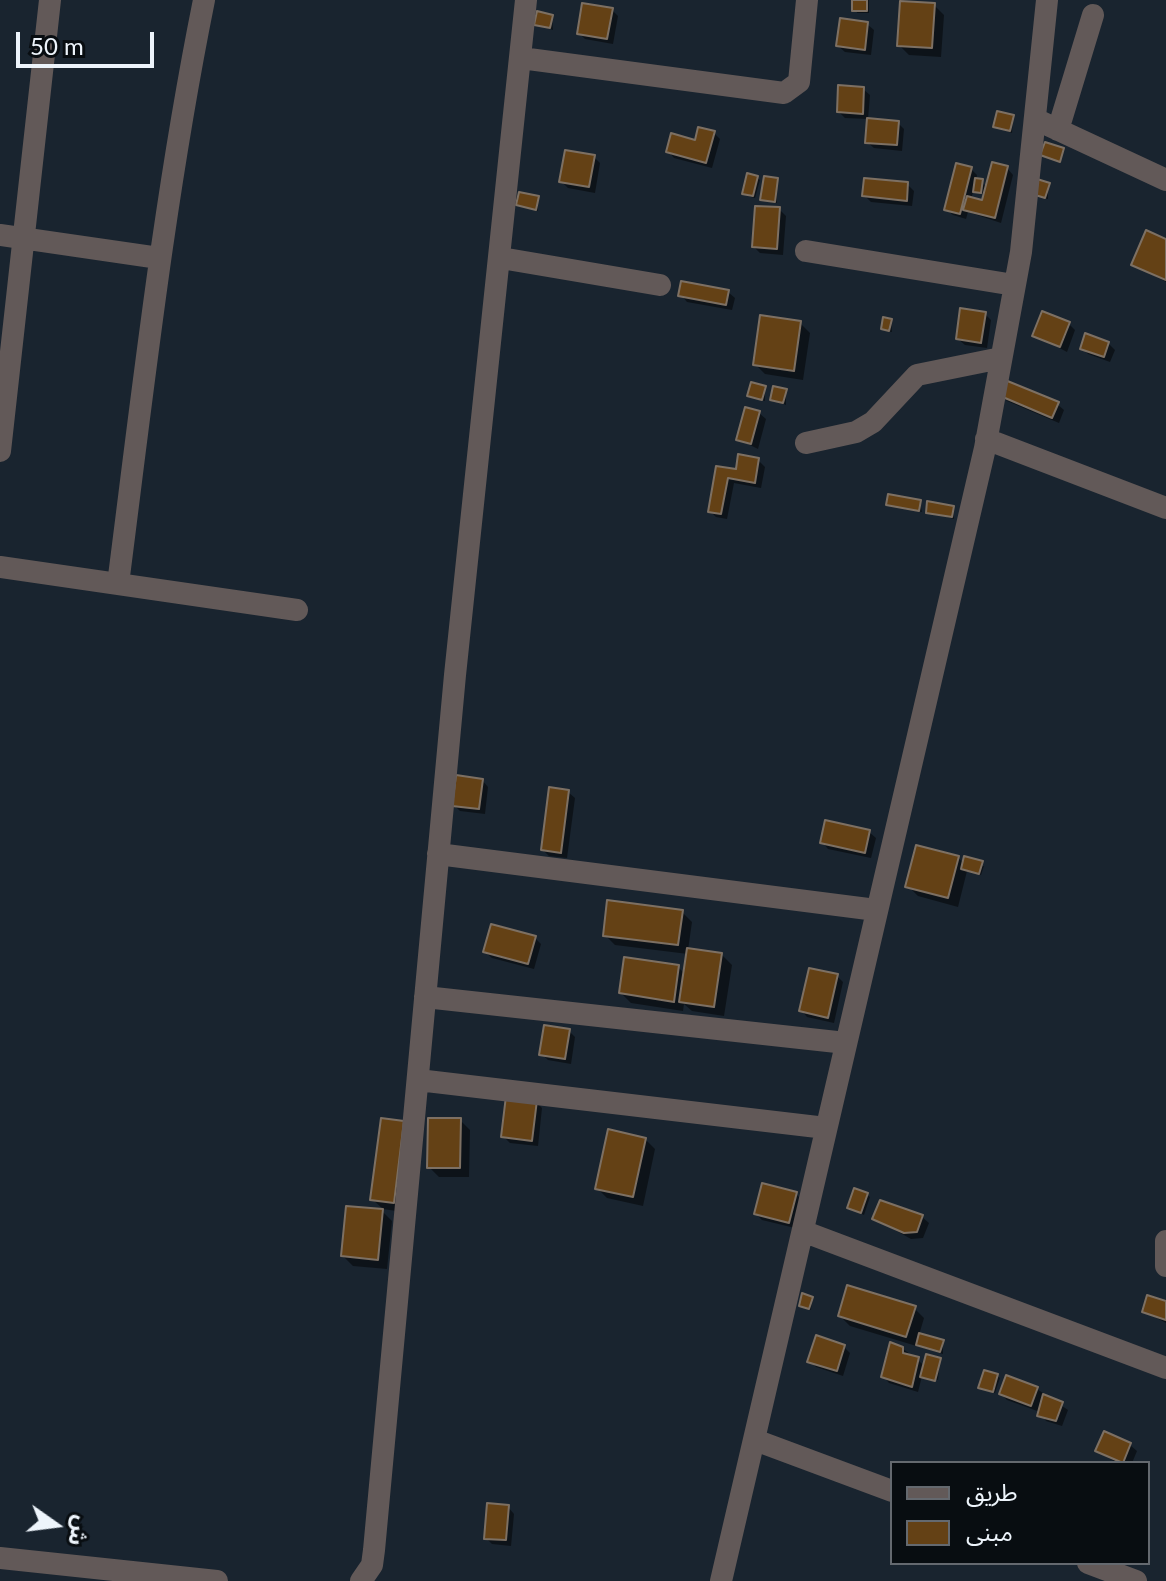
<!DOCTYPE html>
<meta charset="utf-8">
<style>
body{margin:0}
#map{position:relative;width:1166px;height:1581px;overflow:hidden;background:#19242f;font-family:Lato,"Noto Sans Arabic",sans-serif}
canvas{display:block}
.legend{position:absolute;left:890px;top:1461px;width:260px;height:104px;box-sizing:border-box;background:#080d11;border:2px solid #64696f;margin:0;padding:10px 14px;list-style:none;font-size:24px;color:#edf4fb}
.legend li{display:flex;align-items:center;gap:16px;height:40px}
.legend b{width:40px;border:2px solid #64696f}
.north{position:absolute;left:16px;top:1485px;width:80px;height:80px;-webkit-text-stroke:6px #080d11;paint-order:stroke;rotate:104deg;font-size:22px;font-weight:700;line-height:32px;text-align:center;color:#edf4fb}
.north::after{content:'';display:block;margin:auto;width:28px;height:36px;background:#edf4fb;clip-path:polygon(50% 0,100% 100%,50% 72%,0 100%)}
.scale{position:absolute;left:16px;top:32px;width:138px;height:36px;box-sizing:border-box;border:4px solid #edf4fb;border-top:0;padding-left:10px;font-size:24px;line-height:28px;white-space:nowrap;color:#edf4fb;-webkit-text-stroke:6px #080d11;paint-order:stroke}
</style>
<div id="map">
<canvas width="1166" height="1581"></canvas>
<ul class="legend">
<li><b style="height:10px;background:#625958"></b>طريق</li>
<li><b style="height:22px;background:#644115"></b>مبنى</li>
</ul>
<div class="north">ش</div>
<div class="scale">50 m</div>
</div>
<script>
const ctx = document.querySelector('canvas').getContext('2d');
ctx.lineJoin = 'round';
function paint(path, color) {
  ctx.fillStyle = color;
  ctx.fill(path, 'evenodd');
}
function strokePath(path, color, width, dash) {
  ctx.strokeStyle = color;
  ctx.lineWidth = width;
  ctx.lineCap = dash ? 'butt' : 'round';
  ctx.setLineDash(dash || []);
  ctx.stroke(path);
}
paint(new Path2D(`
 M854,0H869V13H857Z
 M934,5L944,15L941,57L909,55L899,45Z
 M612,10L618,16L613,44L585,39L579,33Z
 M552,17L553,30L536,24Z
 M867,24L874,30L871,55L845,52L838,46Z
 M863,89L870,95L868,119L845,118L839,112Z
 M1013,117L1012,133L995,126Z
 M898,123L904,129L902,151L874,148L867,142Z
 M714,133L720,139L712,168L674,158L668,151Z
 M594,157L600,163L595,193L568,188L562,182Z
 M1007,168L1013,175L1001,223L968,212L966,219L953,215L946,209L971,169L977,175L976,180L988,187ZM974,189L986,195L984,202L971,199Z
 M757,178L760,180L755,198L747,196L744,193Z
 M777,180V203L765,201L762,199Z
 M907,184L914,191L912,206L871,202L865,196Z
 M1048,185V199L1037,196Z
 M538,198V211L518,204Z
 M779,209L786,216L783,255L760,253L754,247Z
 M1166,241V282L1133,264Z
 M728,292L735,298L732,310L687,302L681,295Z
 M985,314L991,320L987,348L965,345L958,339Z
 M891,320L892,332L885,331L883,329Z
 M800,323L810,333L803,380L765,374L755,364Z
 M1069,324L1075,330L1067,352L1035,335Z
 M1108,343L1115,350L1110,362L1088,354L1082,348Z
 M765,388V401L749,396Z
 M786,391V405L772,399Z
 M1001,395L1057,404L1064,410L1059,423L1007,401Z
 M759,413L766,419L758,449L738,439Z
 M758,460L765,467L761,488L734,483L727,519L716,517L710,511L718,468L737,471Z
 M920,502L922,512L888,504Z
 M953,507L954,519L928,512Z
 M482,780L488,787L485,814L460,811L454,805Z
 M568,792L575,798L567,858L549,856L543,850Z
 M869,832L876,838L871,858L828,849L822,842Z
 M958,858L964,863L984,866L981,875L967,871L958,907L918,896L908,886Z
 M682,912L692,922L688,950L722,955L732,965L724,1016L692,1011L684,1004L683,1011L631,1003L621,993L678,967L685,974L688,954L615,945L605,935Z
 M535,938L541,944L534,969L492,958L485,952Z
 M837,976L843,982L834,1023L807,1017L801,1010Z
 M569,1031L575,1037L571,1064L548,1060L542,1054Z
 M536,1102L542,1108L538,1146L510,1143L504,1137Z
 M460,1120L470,1130L469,1177H439L429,1167Z
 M403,1123V1212L383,1209L372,1199Z
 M645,1139L655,1149L643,1206L607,1198L597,1188Z
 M796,1194L802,1200L795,1228L762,1220L756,1214Z
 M867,1195L870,1197L864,1215L849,1208Z
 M382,1211L392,1221L387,1269L353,1266L343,1256Z
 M922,1217L929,1223L923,1238L911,1239L875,1219Z
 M812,1299L811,1310L801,1305Z
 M1166,1303V1323L1144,1311Z
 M914,1308L924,1318L919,1335L943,1342V1354L850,1326L840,1316Z
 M844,1347L850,1353L843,1376L816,1367L810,1361Z
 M902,1348L925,1366L940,1360L938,1380L922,1376L918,1392L889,1383L883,1376Z
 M997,1376L1000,1378L995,1393L981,1387Z
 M1037,1389L1068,1410L1062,1426L1046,1421L1040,1412L1007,1400L1001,1394Z
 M1130,1445L1137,1451L1132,1463H1117L1097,1451Z
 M508,1507L514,1514L511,1546L492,1544L486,1538Z`), '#0007');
const building = new Path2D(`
 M852,0H867V11H852Z
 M900,1L935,3L932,48L897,46Z
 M582,3L613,8L607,39L577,34Z
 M537,11L553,15L550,28L534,25Z
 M840,18L868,22L865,50L836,46Z
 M838,85L864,87L863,114L837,112Z
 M997,111L1014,115L1010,131L993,127Z
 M867,118L899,121L897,145L865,143Z
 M698,127L715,131L706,163L666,152L671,133L695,140Z
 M1045,142L1064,148L1060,162L1040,155Z
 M565,150L595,155L589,187L559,182Z
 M992,162L1008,166L995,218L963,210L967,196L982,200Z
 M956,163L972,167L960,214L944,210Z
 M747,173L758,176L753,196L742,194Z
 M764,176L778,178L775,202L760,200Z
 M864,178L908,182L907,201L862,196Z
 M975,178L983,179L981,193L973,192Z
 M1037,179L1050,183L1045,198L1032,194Z
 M519,192L539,196L536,210L516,205Z
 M755,206L780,207L777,249L752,247Z
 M1146,230L1166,239V280L1131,265Z
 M681,281L729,290L726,305L678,296Z
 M960,308L986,312L981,343L956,339Z
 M1042,311L1070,322L1060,347L1032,336Z
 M760,315L801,321L794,371L753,365Z
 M883,317L892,319L889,331L881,329Z
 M1085,333L1109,342L1104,357L1080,349Z
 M1005,380L1059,402L1052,418L998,395Z
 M751,382L766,386L762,400L747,396Z
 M773,386L787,389L783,403L770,400Z
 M745,407L760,411L751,444L736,440Z
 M738,454L759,458L755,483L728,478L721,514L708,512L716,466L736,469Z
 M888,494L921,500L919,511L886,505Z
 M927,501L954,506L952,517L926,513Z
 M456,775L483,779L479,809L452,806Z
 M549,787L569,790L561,853L541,850Z
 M825,820L870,830L865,853L820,843Z
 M916,845L959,856L948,898L905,887Z
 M964,856L983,861L979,874L961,869Z
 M607,900L683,910L678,945L603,936Z
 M491,924L536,936L528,964L483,952Z
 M687,948L722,953L714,1007L679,1002Z
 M624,957L679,965L674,1002L619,993Z
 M809,968L838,974L828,1018L799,1011Z
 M544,1025L570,1029L565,1059L539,1055Z
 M506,1096L537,1100L532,1141L501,1137Z
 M381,1118L404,1121L394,1203L370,1200Z
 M428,1118H461L460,1168H427Z
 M608,1129L646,1138L633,1197L595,1189Z
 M762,1183L797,1192L789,1223L754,1214Z
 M854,1188L868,1193L861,1213L847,1208Z
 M880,1200L923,1215L917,1232L904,1233L872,1219Z
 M346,1206L383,1209L378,1260L341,1256Z
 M847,1285L916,1306L906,1337L838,1316Z
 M802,1293L813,1297L809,1309L799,1306Z
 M1147,1295L1166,1301V1320L1142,1312Z
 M919,1333L944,1340L940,1352L916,1345Z
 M816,1335L845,1345L837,1371L807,1362Z
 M890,1342L903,1347V1353L919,1357L912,1387L881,1377Z
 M926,1354L941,1358L935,1381L920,1377Z
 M984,1370L998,1374L993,1392L978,1388Z
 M1006,1375L1038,1387L1031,1406L999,1394Z
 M1043,1394L1063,1402L1056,1421L1037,1416Z
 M1104,1431L1131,1443L1123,1463L1095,1451Z
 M487,1503L509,1505L506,1540L484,1539Z`);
paint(building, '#644115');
strokePath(building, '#7d7063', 2);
strokePath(new Path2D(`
 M521,58L784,93L799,82L807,0
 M1035,119L1166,180
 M1058,130L1093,15
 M0,235L159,258
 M806,251L1014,285
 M501,258L660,285
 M986,439L1166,508
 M806,443L856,432L873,422L917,375L1001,358
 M0,451L50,0
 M0,567L297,610
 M118,584C143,389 165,193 204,0
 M438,854L876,910
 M425,997L846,1043
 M418,1080L826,1128
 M805,1232L1166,1368
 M1166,1241V1266
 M755,1440L892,1491
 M0,1558L217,1581
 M1088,1563L1136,1581
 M361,1581L372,1565L374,1550L455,675L526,0
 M721,1581L985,448L1021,252L1047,0`), '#625958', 22);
</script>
